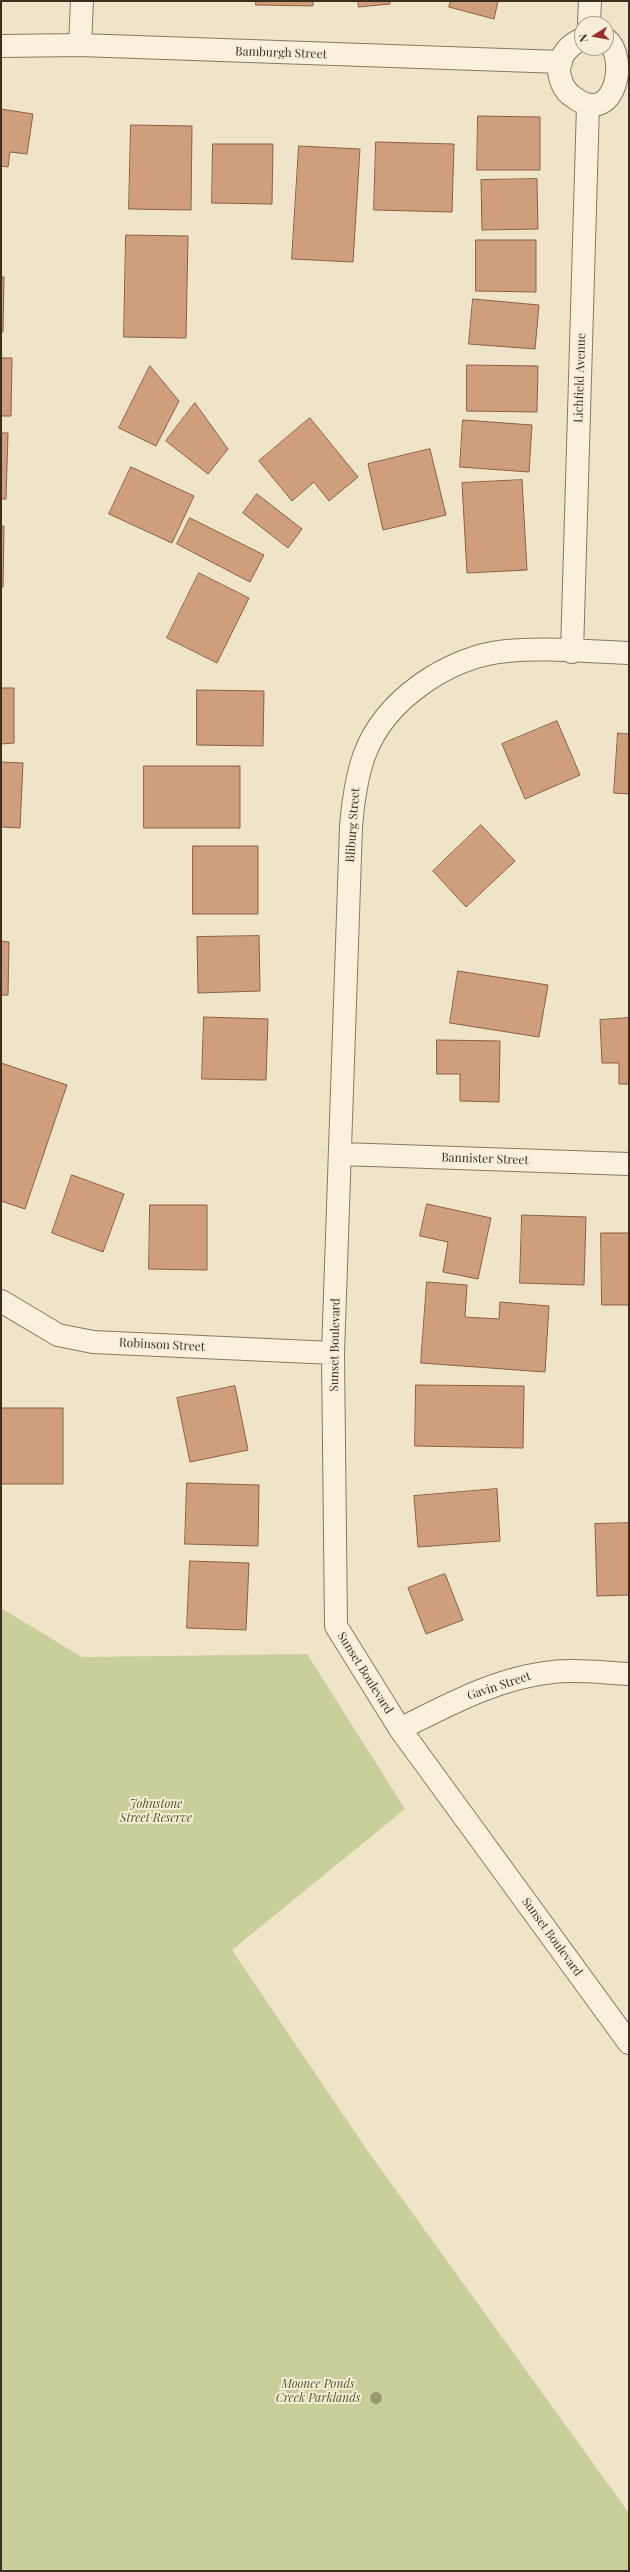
<!DOCTYPE html>
<style>
body{margin:0}
#map{position:relative;width:630px;height:2572px;overflow:hidden;background:#f0e4c8;font-family:"Playfair Display",serif}
canvas{display:block}
.frame{position:absolute;inset:0;border:2px solid #3d2e20;pointer-events:none}
.north{position:absolute;left:574px;top:16px;width:40px;height:40px;box-sizing:border-box;background:#f7eed8;border:1px solid #ada18e;border-radius:50%;rotate:259deg;font-size:11px;font-weight:700;line-height:16px;text-align:center;color:#3d2e20}
.north::after{content:'';display:block;margin:auto;width:14px;height:18px;background:#9e2a2b;clip-path:polygon(50% 0,100% 100%,50% 72%,0 100%)}
</style>
<div id="map">
<canvas width="630" height="2572"></canvas>
<div class="frame"></div>
<div class="north">N</div>
</div>
<script>
const ctx = document.querySelector('canvas').getContext('2d');
ctx.lineJoin = 'round';
function paint(path, color) {
  ctx.fillStyle = color;
  ctx.fill(path, 'evenodd');
}
function strokePath(path, color, width, dash) {
  ctx.strokeStyle = color;
  ctx.lineWidth = width;
  ctx.lineCap = dash ? 'butt' : 'round';
  ctx.setLineDash(dash || []);
  ctx.stroke(path);
}
function drawText(font, color, halo, rows, align = 'center') {
  ctx.font = font + ' "Playfair Display",serif';
  ctx.lineWidth = 4;
  ctx.setLineDash([]);
  ctx.textBaseline = 'middle';
  ctx.strokeStyle = halo;
  ctx.fillStyle = color;
  for (const [text, x, y, turn = 0] of rows) {
    ctx.save();
    ctx.translate(x, y);
    ctx.rotate((+turn || 0) * Math.PI / 180);
    ctx.textAlign = isNaN(turn) ? turn : align;
    if (halo) ctx.strokeText(text, 0, 0);
    ctx.fillText(text, 0, 0);
    ctx.restore();
  }
}
paint(new Path2D(`
 M1,1608L82,1657L307,1654L405,1809L232,1950L367,2150L629,2513V2571H1Z`), '#c9cf9b');
const building = new Path2D(`
 M256,1H313V6L256,5Z
 M358,1H390V4L359,7Z
 M451,1H498L494,19L449,7Z
 M1,109L33,114L27,154L10,152L8,167L1,166Z
 M478,116L540,117V170H477Z
 M131,125L192,126L191,210L129,209Z
 M376,142L454,144L452,212L374,210Z
 M213,144H273L272,204L212,203Z
 M299,146L360,149L353,262L292,259Z
 M537,179L538,229L482,230L481,180Z
 M126,235L188,236L186,338L124,337Z
 M476,240H536V292L476,291Z
 M1,277H4L3,332H1Z
 M473,299L539,305L535,349L469,344Z
 M1,358H12L11,416H1Z
 M467,365L538,366L537,412L467,411Z
 M150,366L179,401L156,446L119,428Z
 M195,403L228,449L208,474L166,441Z
 M310,418L358,477L329,501L314,482L292,501L259,461Z
 M463,420L532,425L529,472L460,467Z
 M1,433H8L6,499H1Z
 M430,449L446,515L383,530L368,464Z
 M131,467L194,496L172,543L109,514Z
 M522,480L527,570L467,573L462,483Z
 M257,494L302,529L288,548L243,513Z
 M190,518L264,555L250,582L177,544Z
 M1,526H4L3,587H1Z
 M199,573L249,598L217,663L167,638Z
 M1,688H14V743L1,744Z
 M197,690L264,691L263,746L197,745Z
 M557,721L580,775L525,799L502,744Z
 M618,733L629,734V794L614,793Z
 M1,762L23,763L20,828L1,827Z
 M144,766H240V828H144Z
 M481,825L515,861L466,907L433,871Z
 M193,846H258V914H193Z
 M259,936L260,991L198,993L197,937Z
 M1,941L9,942L8,995H1Z
 M458,971L548,985L539,1037L450,1023Z
 M204,1017L268,1019L266,1080L202,1079Z
 M629,1018V1084H619V1063H602L600,1020Z
 M437,1040L500,1041L499,1102L460,1101V1074H437Z
 M1,1063L67,1085L25,1209L1,1201Z
 M72,1175L124,1194L103,1252L52,1233Z
 M427,1204L491,1218L478,1279L443,1272L448,1242L420,1236Z
 M150,1205H207V1270L149,1269Z
 M522,1215L586,1217L584,1285L520,1283Z
 M601,1233H629V1305H602Z
 M427,1282L467,1285L465,1317L499,1319L500,1302L549,1306L545,1372L421,1363Z
 M416,1385L524,1386L523,1448L415,1446Z
 M235,1386L248,1450L190,1462L177,1398Z
 M1,1408H63V1484H1Z
 M187,1483L259,1485L258,1546L185,1544Z
 M497,1489L500,1541L418,1547L414,1496Z
 M629,1523V1595L597,1596L595,1524Z
 M190,1561L249,1563L246,1630L187,1628Z
 M445,1574L463,1620L426,1634L408,1588Z`);
paint(building, '#cf9f7d');
strokePath(building, '#8d5f41', 1);
const street = new Path2D(`
 M589,24L590,1
 M582,39C569,45 560,55 559,69C559,79 564,91 572,96C614,130 630,58 606,39
 M80,45L82,1
 M1,46L80,45L561,62
 M572,652L588,105
 M629,653C589,652 547,647 507,651C449,656 384,700 364,756C356,779 353,802 351,827L333,1353L336,1626L400,1729L629,2043
 M342,1154L629,1164
 M1,1301L58,1335L93,1342L333,1353
 M400,1729C448,1705 499,1677 553,1672C578,1669 604,1673 629,1674`);
strokePath(street, '#8d765c', 24);
strokePath(street, '#faf1dc', 22);
ctx.fillStyle = '#96986f';
for (const [x, y] of [
 [376,2398]
]) {
  ctx.beginPath();
  ctx.arc(x, y, 6, 0, 2 * Math.PI);
  ctx.fill();
}
drawText('12px', '#3d2e20', '#f7eed8', [
 ["Bamburgh Street",281,53,2],
 ["Lichfield Avenue",580,378,-88],
 ["Bliburg Street",353,825,-86],
 ["Bannister Street",485,1159,2],
 ["Robinson Street",162,1345,3],
 ["Sunset Boulevard",335,1345,-89],
 ["Sunset Boulevard",365,1673,58],
 ["Gavin Street",499,1686,-18],
 ["Sunset Boulevard",552,1937,54]
]);
drawText('italic 12px', '#4d5a26', '#f7eed8', [
 ["Johnstone",156,1804],
 ["Street Reserve",156,1818],
 ["Moonee Ponds",318,2384],
 ["Creek Parklands",318,2398]
]);
</script>
